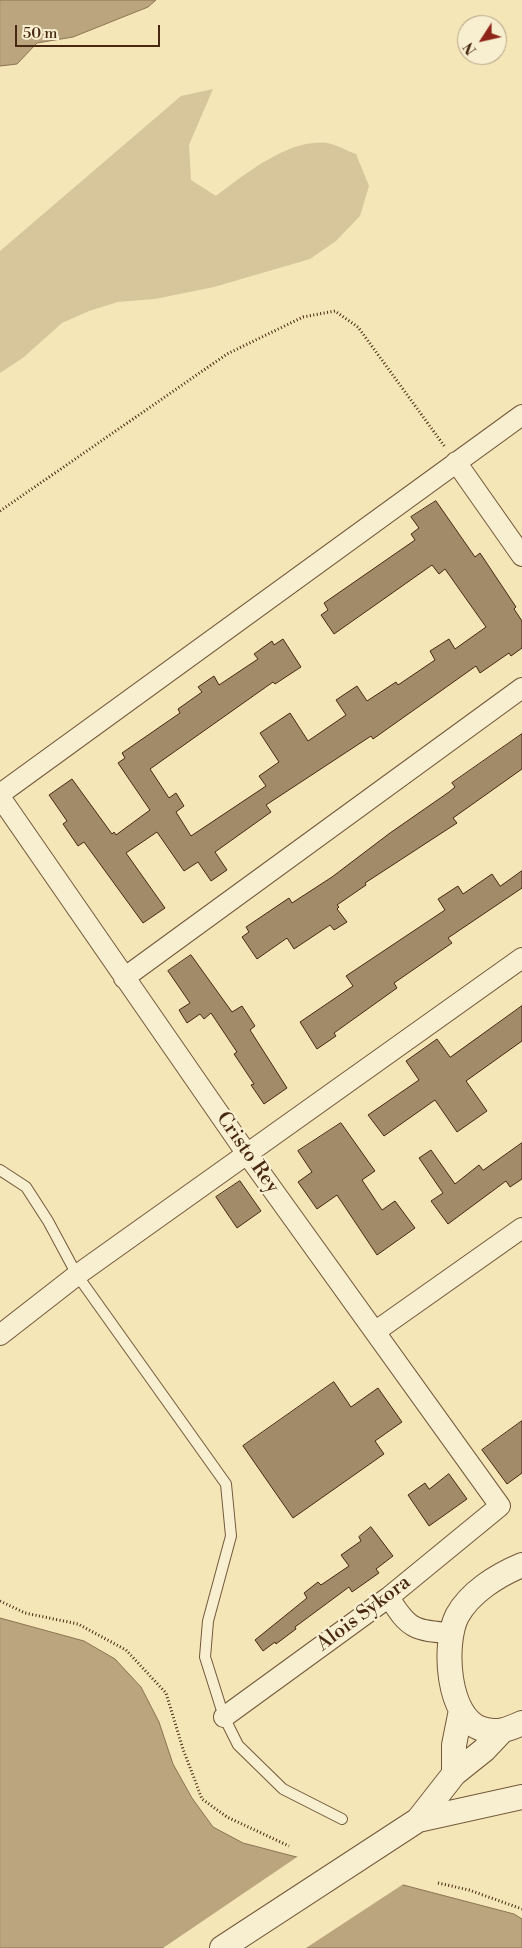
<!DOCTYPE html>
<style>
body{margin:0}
#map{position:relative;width:522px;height:1948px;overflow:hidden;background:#f4e6b7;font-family:"Libre Bodoni",serif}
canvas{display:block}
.north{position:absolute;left:457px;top:15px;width:50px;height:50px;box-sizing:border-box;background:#f8efd0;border:1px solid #b29f84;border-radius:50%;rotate:235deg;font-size:14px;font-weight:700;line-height:20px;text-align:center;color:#482812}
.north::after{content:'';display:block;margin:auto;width:18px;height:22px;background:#8f2418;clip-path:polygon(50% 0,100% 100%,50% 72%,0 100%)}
.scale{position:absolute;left:15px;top:25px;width:145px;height:22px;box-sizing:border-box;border:2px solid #482812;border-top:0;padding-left:6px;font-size:15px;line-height:18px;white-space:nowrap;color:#482812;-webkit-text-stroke:4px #f8efd0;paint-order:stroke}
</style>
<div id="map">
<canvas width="522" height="1948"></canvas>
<div class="north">N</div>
<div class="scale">50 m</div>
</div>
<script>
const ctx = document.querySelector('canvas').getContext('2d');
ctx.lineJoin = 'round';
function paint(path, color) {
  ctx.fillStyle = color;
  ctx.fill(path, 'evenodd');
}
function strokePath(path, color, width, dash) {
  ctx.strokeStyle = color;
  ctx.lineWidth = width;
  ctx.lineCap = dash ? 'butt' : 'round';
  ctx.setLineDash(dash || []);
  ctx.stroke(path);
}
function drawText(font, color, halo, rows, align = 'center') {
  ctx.font = font + ' "Libre Bodoni",serif';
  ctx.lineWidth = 5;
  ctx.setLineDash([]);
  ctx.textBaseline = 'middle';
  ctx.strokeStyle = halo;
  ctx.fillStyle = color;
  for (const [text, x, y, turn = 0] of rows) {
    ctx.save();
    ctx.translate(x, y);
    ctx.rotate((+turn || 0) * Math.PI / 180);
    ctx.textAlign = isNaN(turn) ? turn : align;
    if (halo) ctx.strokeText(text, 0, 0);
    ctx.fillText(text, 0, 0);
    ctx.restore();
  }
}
paint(new Path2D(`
 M213,89L189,145L191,180L216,196C244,175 289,138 327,143C336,144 347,151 356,154L369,186L360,216L336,241L310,259L214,287L155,299L118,302L89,311L62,323L24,357L0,373V251L181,96Z`), '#d7c69b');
const water = new Path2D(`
 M0,0H156L148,7L73,37L37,43L17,64L0,66Z
 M0,1618L84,1641L115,1659L141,1687L159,1722L173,1764L192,1798L213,1827L243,1843L514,1914L522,1919V1948H0Z`);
paint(water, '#baa57f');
strokePath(water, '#8c7353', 1);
paint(new Path2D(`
 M300,1855L405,1883L306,1948H163Z`), '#f4e6b7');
const building = new Path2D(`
 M436,501L475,557L480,553L516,607L514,609L522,621V648L511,656L509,653L480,673L476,666L373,739L371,736L266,805L271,812L215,852L227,870L211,881L198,862L184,871L157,832L126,853L165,908L143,923L84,842L78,846L63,824L67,821L49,795L72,779L112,834L114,832L116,835L150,810L118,763L125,758L122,753L180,713L178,709L202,692L198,687L214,676L219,685L258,659L254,654L272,641L274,645L283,639L301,667L275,684L273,682L150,769L169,798L176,793L184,806L176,812L191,836L266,786L259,776L279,762L260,733L290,713L308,741L346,715L336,700L357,686L367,701L396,682L398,685L435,660L430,651L449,639L455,649L486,627L445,569L439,574L432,565L334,634L321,615L328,610L324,603L415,540L411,534L419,528L411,517Z
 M522,734V769L453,818L457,823L365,883L366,885L337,905L339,907L337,909L347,922L334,930L330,925L294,949L287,938L257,959L242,937L249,932L246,927L289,898L292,903L332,877L390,833L449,792L455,787L452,783Z
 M522,871V888L448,938L452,943L394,983L397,988L334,1033L336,1036L317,1049L300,1022L353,986L346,976L445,910L438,899L458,886L463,894L492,874L500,886Z
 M191,955L232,1012L242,1006L255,1026L250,1030L287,1088L264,1104L251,1085L254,1084L234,1054L237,1052L211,1013L204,1019L200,1014L187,1023L179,1010L190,1003L168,971Z
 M522,1006V1041L466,1081L487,1111L457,1132L435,1100L384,1136L368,1115L419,1080L406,1061L437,1039L450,1057Z
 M341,1123L375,1171L362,1180L382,1210L395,1201L415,1228L377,1255L337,1195L317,1209L298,1182L312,1172L298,1151Z
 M522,1143V1179L510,1187L506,1181L448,1224L431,1201L443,1193L419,1158L431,1150L455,1184L479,1165L483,1170Z
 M240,1181L261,1211L237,1228L216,1197Z
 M334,1382L351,1407L378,1388L402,1422L375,1441L384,1454L293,1518L243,1446Z
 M522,1421V1473L507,1484L482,1450Z
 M449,1474L467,1499L429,1526L408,1495L425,1483L429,1489Z
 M371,1527L393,1556L376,1569L379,1573L352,1592L349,1587L295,1627L296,1629L276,1644L275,1642L263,1651L255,1640L307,1598L304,1593L318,1582L321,1585L349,1566L341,1555L361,1541L359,1537Z`);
paint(building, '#a18b68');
strokePath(building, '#482812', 1);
const service = new Path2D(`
 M0,1170L26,1187L48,1221L77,1275L226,1484L231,1536L208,1621L205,1657L224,1717L238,1745L283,1789L342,1819`);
const minor = new Path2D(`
 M456,462L522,556
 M0,794L522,415
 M0,797L247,1154L500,1506L389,1597L224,1717
 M124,978L522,688
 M376,1331L522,1228
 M0,1335L77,1275L522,958
 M389,1597C408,1629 415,1631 451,1633`);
const tertiary = new Path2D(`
 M522,1565C498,1575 470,1592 457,1616C443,1644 447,1718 482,1729C497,1734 509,1729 522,1723
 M454,1774V1745L461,1710
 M418,1820L522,1797
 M222,1948L418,1820L454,1774L484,1750L501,1732`);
strokePath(service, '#73583b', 12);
strokePath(minor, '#73583b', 22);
strokePath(tertiary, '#73583b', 26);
strokePath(new Path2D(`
 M0,511L227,354L303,317L335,311L358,327L445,447
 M0,1601L25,1613L78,1624L126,1650L166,1693L183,1749L202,1799L227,1817L289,1846
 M438,1883L469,1890L522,1909`), '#482812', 3, [1, 2.5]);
strokePath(service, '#f8efd0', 10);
strokePath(minor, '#f8efd0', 20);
strokePath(tertiary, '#f8efd0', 24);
drawText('20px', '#482812', '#f8efd0', [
 ["Cristo Rey",247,1153,55],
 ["Alois Sykora",364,1614,-37]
]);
</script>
